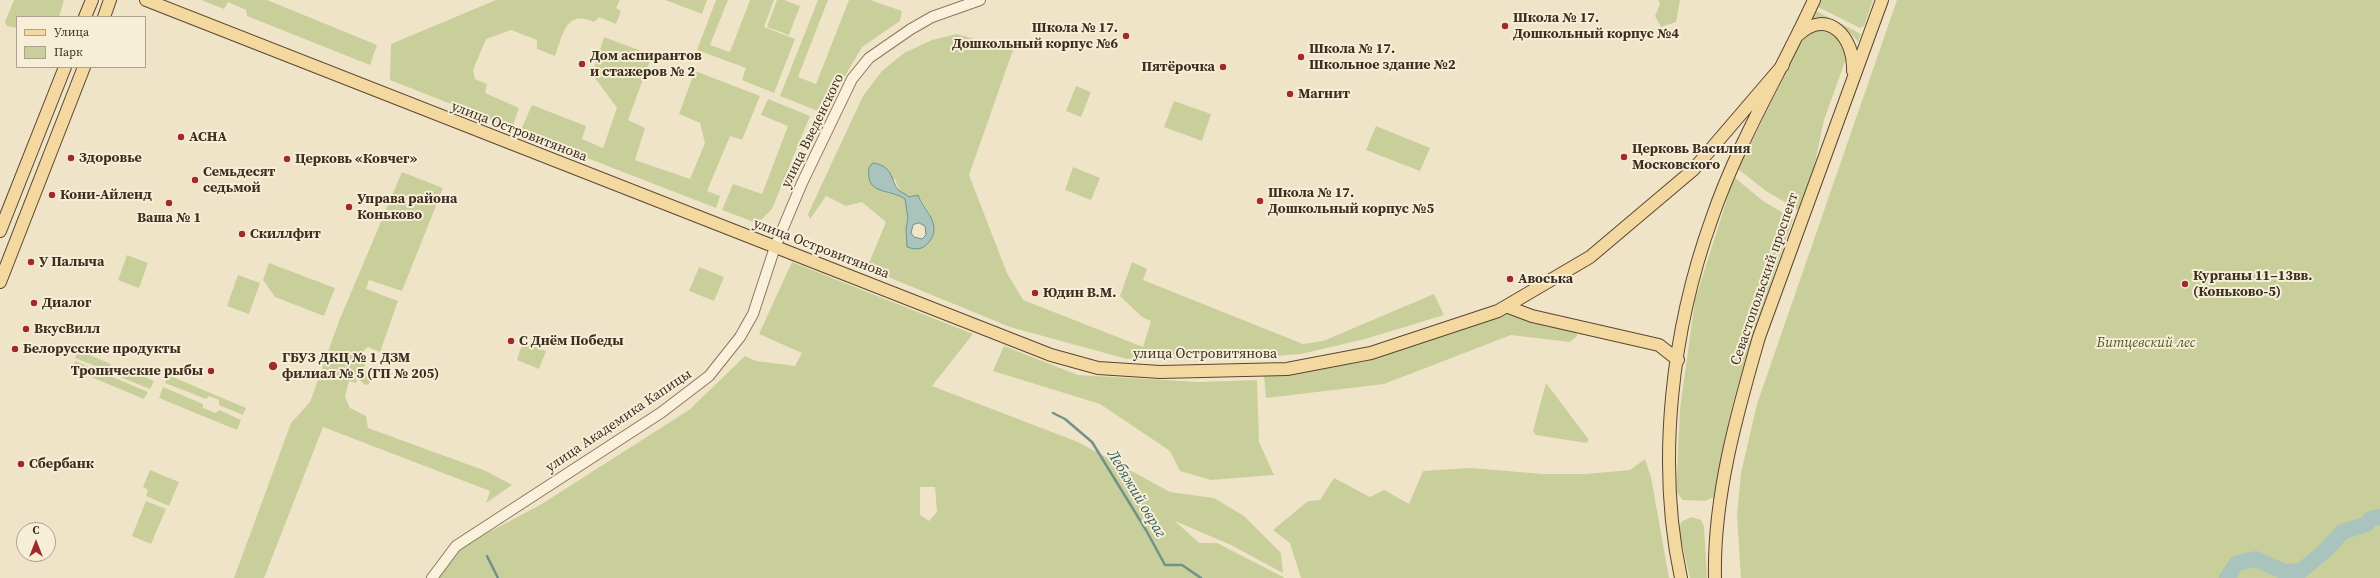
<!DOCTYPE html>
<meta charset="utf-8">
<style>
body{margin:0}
#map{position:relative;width:2380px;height:578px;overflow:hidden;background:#f0e4c8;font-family:"Source Serif 4",serif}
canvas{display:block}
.legend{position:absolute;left:16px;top:16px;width:130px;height:52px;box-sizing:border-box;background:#f7eed8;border:1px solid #ada18e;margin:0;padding:5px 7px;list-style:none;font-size:12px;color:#3d2e20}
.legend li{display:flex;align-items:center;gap:8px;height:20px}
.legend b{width:20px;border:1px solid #ada18e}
.north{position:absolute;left:16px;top:522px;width:40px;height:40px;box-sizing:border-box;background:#f7eed8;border:1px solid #ada18e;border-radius:50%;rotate:0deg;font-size:11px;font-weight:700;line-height:16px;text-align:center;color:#3d2e20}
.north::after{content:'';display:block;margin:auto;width:14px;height:18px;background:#9e2a2b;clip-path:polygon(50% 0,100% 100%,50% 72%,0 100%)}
</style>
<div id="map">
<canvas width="2380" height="578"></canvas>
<ul class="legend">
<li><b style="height:5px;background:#f3d9a0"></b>Улица</li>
<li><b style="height:11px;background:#c9cf9b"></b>Парк</li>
</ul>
<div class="north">С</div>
</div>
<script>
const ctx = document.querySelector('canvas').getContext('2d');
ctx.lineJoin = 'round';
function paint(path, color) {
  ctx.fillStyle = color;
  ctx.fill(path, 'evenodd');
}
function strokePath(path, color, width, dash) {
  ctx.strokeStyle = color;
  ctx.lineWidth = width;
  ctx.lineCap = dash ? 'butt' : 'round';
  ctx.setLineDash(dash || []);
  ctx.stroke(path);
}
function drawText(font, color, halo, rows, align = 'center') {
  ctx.font = font + ' "Source Serif 4",serif';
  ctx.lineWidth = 4;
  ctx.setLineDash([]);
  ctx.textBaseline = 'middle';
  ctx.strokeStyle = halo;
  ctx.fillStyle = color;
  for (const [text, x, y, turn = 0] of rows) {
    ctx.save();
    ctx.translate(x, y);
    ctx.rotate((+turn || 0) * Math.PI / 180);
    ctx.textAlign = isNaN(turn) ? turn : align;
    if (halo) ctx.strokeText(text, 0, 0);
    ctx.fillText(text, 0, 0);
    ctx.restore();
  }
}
paint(new Path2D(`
 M14,0H64L59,17H17V28L7,26L5,22Z
 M201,0H267L377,45L370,65L247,16L246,10L228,2L224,9Z
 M496,0H620L616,8L621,11L616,24L599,17L594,22C566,9 563,34 555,56L537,49V40L511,30L486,39L473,70L475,79L487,84L485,93L519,108L512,128L390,80L391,44Z
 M665,0H707L702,14Z
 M716,0H728L710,45L730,52L750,0H774L764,27L795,39L774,93L742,80L746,68L697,50Z
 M777,0H784L800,6L789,35L767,27Z
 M818,0H828L798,77L816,84L849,0H870L902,11L900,21L862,47L823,113L780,96Z
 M1658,0H1680L1676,22L1661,27L1655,16L1660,4Z
 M1821,0H1873L1864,26L1860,28L1818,7Z
 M1897,0H2380V578H1741L1737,515L1741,473L1757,404Z
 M1816,11L1861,34L1858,42C1846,26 1832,17 1812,19Z
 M1818,30L1836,35L1847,56L1824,120L1814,167L1798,210L1766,191L1738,169L1804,36Z
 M957,34L1013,50L969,175L1007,273L1023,300L1143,347L1151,321L1142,317L1120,296L1132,262L1147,269L1143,280L1303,344L1323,341L1434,294L1444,315L1365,339L1301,354L1232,359H1127L1010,327L871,270L869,263L886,222L862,202L846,206L826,196L810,219L808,214L863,96L882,71L904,53L932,40ZM868,175L895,179L899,190L909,197L918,195L930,214L926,246L907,247L906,229L908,218L905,199C888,188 876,198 868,175Z
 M604,37L652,55L628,120L645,128L635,160L690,179L705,143L700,123L679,114L695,71L760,96L742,140L730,136L707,191L720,196L716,208L520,132L532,105L586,126L582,139L603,148L617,108L592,74Z
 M1076,86L1091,92L1081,117L1066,111Z
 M768,99L810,116L772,209L762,219L754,222L722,210L733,184L762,194L788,126L761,115Z
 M1174,101L1211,114L1202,141L1164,127Z
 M1376,126L1430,148L1420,171L1366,150Z
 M1073,167L1100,178L1091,200L1065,190Z
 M402,172L443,188L402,291L369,280L366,289L398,301L380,352L368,347L364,350L363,354L366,362L364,367L371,380L369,384L365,385L344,365L357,380L356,383L349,381L345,397L350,408L366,416L368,428L486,471L512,485L486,503L490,491L323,427L264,578H234L291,423L310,402L339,321Z
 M1734,177L1763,201L1793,219C1762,310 1726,400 1716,496L1705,501L1683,500L1676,492L1680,409L1695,300Z
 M127,255L148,263L139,288L118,280Z
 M792,262L973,334L932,386L1078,442L1170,492L1214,498L1244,516L1281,553L1283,573L1231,545L1175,521L1199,543H1217L1285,578H437L457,549L540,505L689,410L745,356L756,361L795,366L802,353L759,334ZM920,487H935L937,512L929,521L920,515Z
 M269,263L335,288L324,316L275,297L263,280Z
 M699,267L724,277L714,301L689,291Z
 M238,275L260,283L249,314L227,306Z
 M1504,313L1577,332V336L1570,342L1511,335L1384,384L1266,398L1264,376L1364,362Z
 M523,342L546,351L539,369L517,360Z
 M1004,346L1078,375L1199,382L1257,380L1259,442L1274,475L1211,480L1180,471L1170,451L1100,404L993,371Z
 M78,350L111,364L108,371L75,358Z
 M75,361L148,392L144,399L72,369Z
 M122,367L154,381L150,389L118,376Z
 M168,375L246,408L243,415L219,405V400L209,396L206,399L165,383Z
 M1546,383L1589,440L1586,443L1536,435L1533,431Z
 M163,387L203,404V408L216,413L219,410L241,420L237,430L159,398Z
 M1645,459L1651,477L1669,578H1301L1290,543L1273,530L1308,501L1320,500L1334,478L1370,497L1384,490L1409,504L1423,471L1471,468L1543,474H1586L1630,470Z
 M150,470L179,482L169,506L146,496L148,490L143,487Z
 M146,501L166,509L151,544L132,536Z
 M1691,517L1701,520L1704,526L1707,578H1690L1679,531L1681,522Z`), '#c9cf9b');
const water = new Path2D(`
 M873,163C893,166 890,178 898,190C901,192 906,194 909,197L918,195C924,211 943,224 929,242C923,250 916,250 907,247L906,229L908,218L905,199C889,188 865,196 869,168ZM919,223L925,226L926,235L922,239L914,237L911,233L913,225Z`);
paint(water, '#a9c4bc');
strokePath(water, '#6f938a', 1);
strokePath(new Path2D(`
 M1053,413L1065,419L1092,442L1146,530L1165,565H1182L1201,578
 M487,556L498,578`), '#6f938a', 2.5);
strokePath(new Path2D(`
 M2227,578L2237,563L2256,559L2284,572L2301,571L2327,549L2342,532L2367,524L2370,519L2380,517`), '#a9c4bc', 16);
const minor = new Path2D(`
 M432,578L456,546L662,412L709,376L740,337L753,314L775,247L802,183L852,79L869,58L911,29L932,17L980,0`);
const major = new Path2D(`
 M146,0L1051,355L1098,368L1160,372L1287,369L1371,353L1498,311L1590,257L1693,170L1783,65
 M85,17L92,0
 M104,17L110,0
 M1798,35C1828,7 1855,38 1853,71
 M0,231L65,67
 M0,282L84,67
 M1508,307L1532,316L1659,345L1678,360
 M1681,578C1656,462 1672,329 1712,218C1738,142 1781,72 1814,0
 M1715,578C1713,498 1737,413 1759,337L1882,0`);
strokePath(minor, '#8d765c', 12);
strokePath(major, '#5b4430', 14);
strokePath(minor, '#faf1dc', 10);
strokePath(major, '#f3d9a0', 12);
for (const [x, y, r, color] of [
 [1505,26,4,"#9e2a2b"],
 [1126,36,4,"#9e2a2b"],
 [1301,57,4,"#9e2a2b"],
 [582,64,4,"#9e2a2b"],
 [1223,67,4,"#9e2a2b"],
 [1290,94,4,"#9e2a2b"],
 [181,137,4,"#9e2a2b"],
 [1624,157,4,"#9e2a2b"],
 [71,158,4,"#9e2a2b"],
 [287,159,4,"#9e2a2b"],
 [195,180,4,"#9e2a2b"],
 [52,195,4,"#9e2a2b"],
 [1260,201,4,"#9e2a2b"],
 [169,203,4,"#9e2a2b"],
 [349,207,4,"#9e2a2b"],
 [242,234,4,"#9e2a2b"],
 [31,262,4,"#9e2a2b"],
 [1510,279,4,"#9e2a2b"],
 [2185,284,4,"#9e2a2b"],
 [1035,293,4,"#9e2a2b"],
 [34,303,4,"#9e2a2b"],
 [26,329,4,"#9e2a2b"],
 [511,341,4,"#9e2a2b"],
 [15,349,4,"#9e2a2b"],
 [273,366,5,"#9e2a2b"],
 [211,371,4,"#9e2a2b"],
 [21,464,4,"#9e2a2b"]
]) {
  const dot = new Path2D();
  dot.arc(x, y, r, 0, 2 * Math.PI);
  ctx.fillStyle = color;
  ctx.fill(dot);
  strokePath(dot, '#f7eed8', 1.5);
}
drawText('bold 14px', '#3d2e20', '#f7eed8', [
 ["Школа № 17.",1513,18],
 ["Дошкольный корпус №4",1513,34],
 ["Школа № 17.",1118,28,"right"],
 ["Дошкольный корпус №6",1118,44,"right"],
 ["Школа № 17.",1309,49],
 ["Школьное здание №2",1309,65],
 ["Дом аспирантов",590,56],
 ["и стажеров № 2",590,72],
 ["Пятёрочка",1215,67,"right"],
 ["Магнит",1298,94],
 ["АСНА",189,137],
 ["Церковь Василия",1632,149],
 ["Московского",1632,165],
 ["Здоровье",79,158],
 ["Церковь «Ковчег»",295,159],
 ["Семьдесят",203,172],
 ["седьмой",203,188],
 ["Школа № 17.",1268,193],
 ["Дошкольный корпус №5",1268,209],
 ["Кони-Айленд",60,195],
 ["Управа района",357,199],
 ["Коньково",357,215],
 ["Ваша № 1",169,218,"center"],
 ["Скиллфит",250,234],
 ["У Палыча",39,262],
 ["Курганы 11–13вв.",2193,276],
 ["(Коньково-5)",2193,292],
 ["Авоська",1518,279],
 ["Юдин В.М.",1043,293],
 ["Диалог",42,303],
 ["ВкусВилл",34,329],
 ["С Днём Победы",519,341],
 ["Белорусские продукты",23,349],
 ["ГБУЗ ДКЦ № 1 ДЗМ",282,358],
 ["филиал № 5 (ГП № 205)",282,374],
 ["Тропические рыбы",203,371,"right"],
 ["Сбербанк",29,464]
], 'left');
drawText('14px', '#3d2e20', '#f7eed8', [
 ["улица Введенского",813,131,-64],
 ["улица Островитянова",519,132,21],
 ["улица Островитянова",821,249,21],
 ["Севастопольский проспект",1765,279,-71],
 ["улица Островитянова",1205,354],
 ["улица Академика Капицы",619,421,-34]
]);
drawText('italic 14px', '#4d5a26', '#f7eed8', [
 ["Битцевский лес",2146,343]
]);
drawText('italic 15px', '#2f5d5a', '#f7eed8', [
 ["Лебяжий овраг",1136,494,59]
]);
</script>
